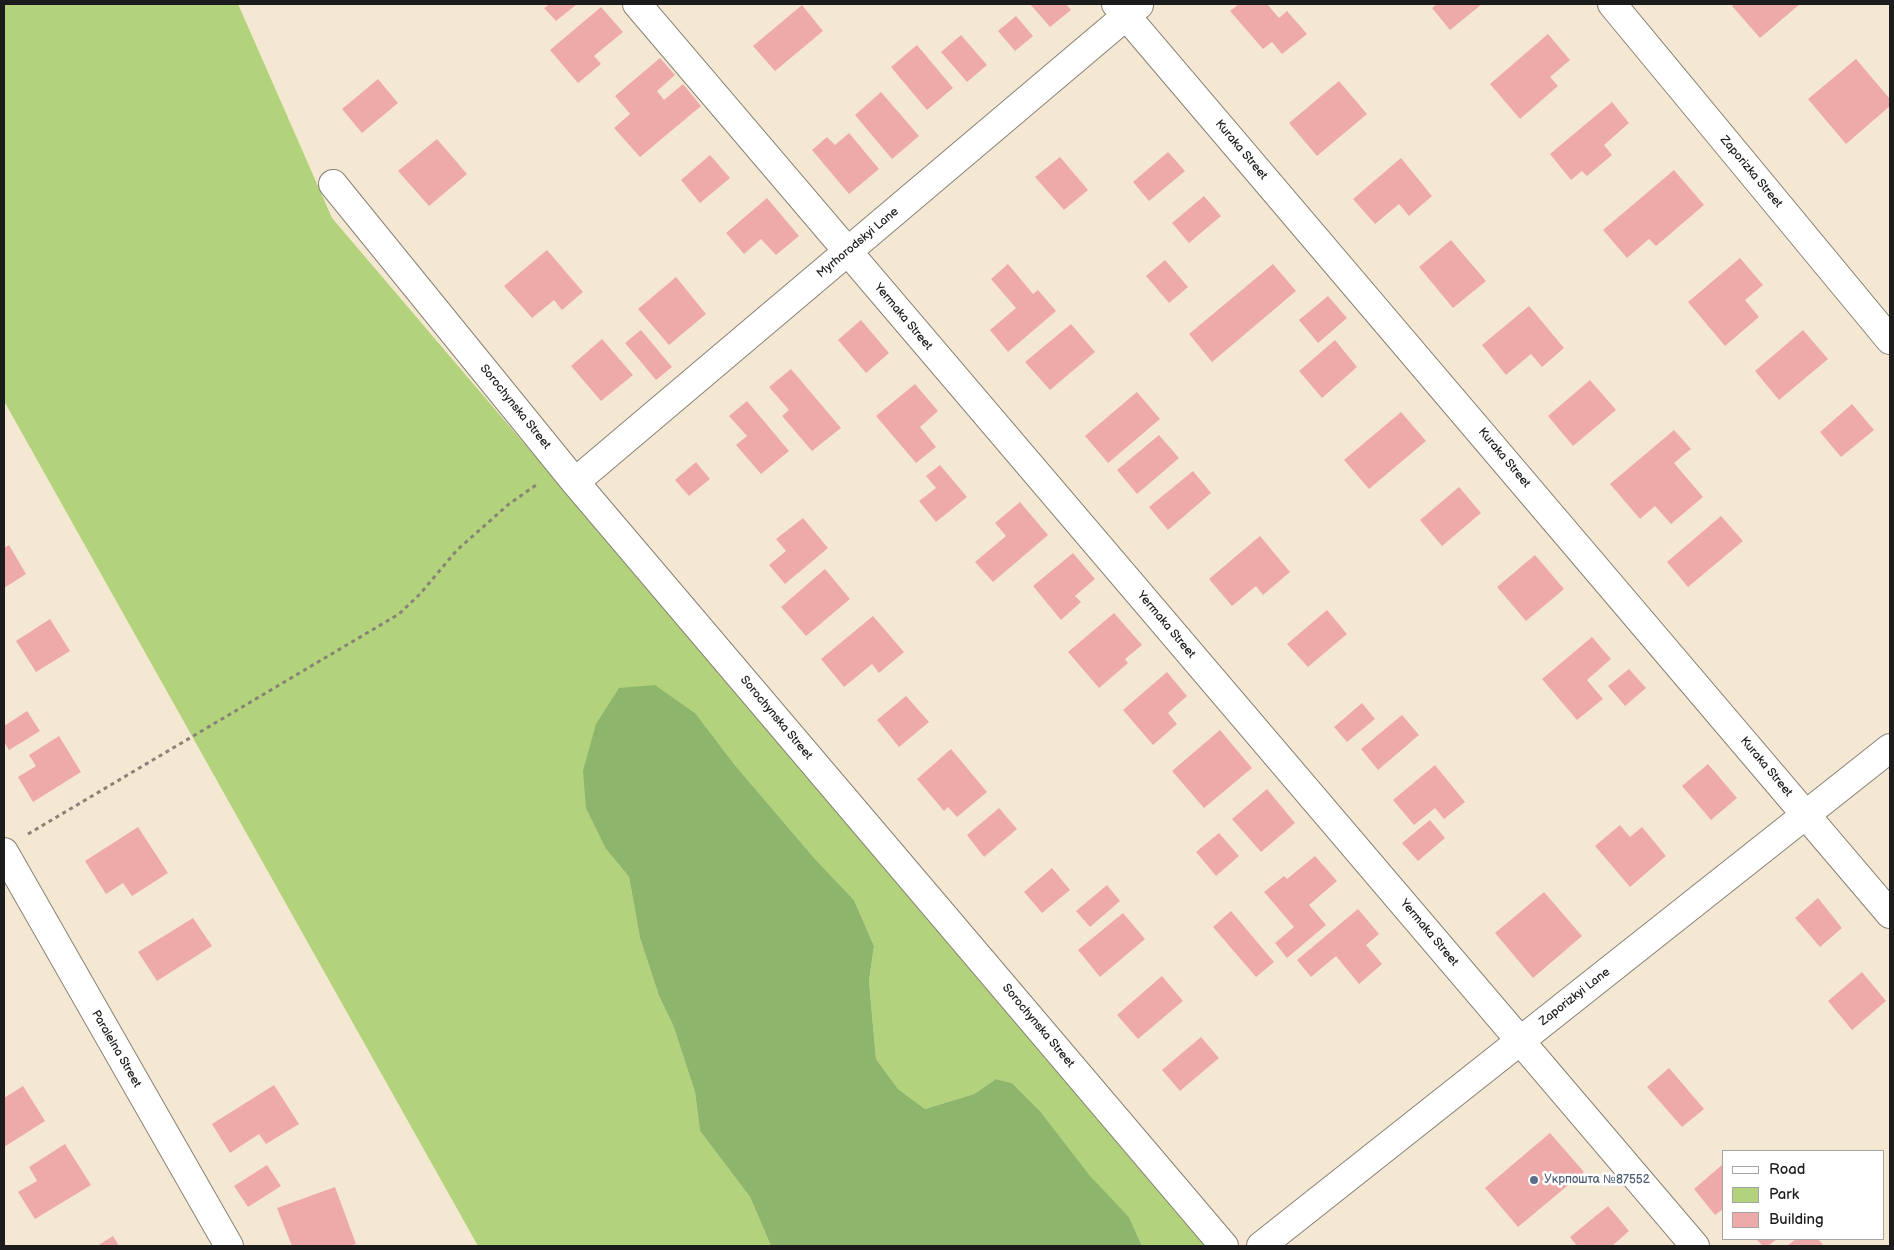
<!DOCTYPE html>
<meta charset="utf-8">
<style>
body{margin:0}
#map{position:relative;width:1894px;height:1250px;overflow:hidden;background:#f5e8d2;font-family:"Balsamiq Sans",sans-serif}
canvas{display:block}
.frame{position:absolute;inset:0;border:5px solid #1c1c1c;pointer-events:none}
.legend{position:absolute;left:1722px;top:1150px;width:162px;height:90px;box-sizing:border-box;background:#fff;border:1px solid #a4a4a4;margin:0;padding:6px 9px;list-style:none;font-size:15px;color:#1c1c1c}
.legend li{display:flex;align-items:center;gap:10px;height:25px}
.legend b{width:25px;border:1px solid #a4a4a4}
</style>
<div id="map">
<canvas width="1894" height="1250"></canvas>
<div class="frame"></div>
<ul class="legend">
<li><b style="height:6px;background:#fff"></b>Road</li>
<li><b style="height:14px;background:#b2d37b"></b>Park</li>
<li><b style="height:14px;background:#eeaaa9"></b>Building</li>
</ul>
</div>
<script>
const ctx = document.querySelector('canvas').getContext('2d');
ctx.lineJoin = 'round';
function paint(path, color) {
  ctx.fillStyle = color;
  ctx.fill(path, 'evenodd');
}
function strokePath(path, color, width, dash) {
  ctx.strokeStyle = color;
  ctx.lineWidth = width;
  ctx.lineCap = dash ? 'butt' : 'round';
  ctx.setLineDash(dash || []);
  ctx.stroke(path);
}
function drawText(font, color, halo, rows, align = 'center') {
  ctx.font = font + ' "Balsamiq Sans",sans-serif';
  ctx.lineWidth = 5;
  ctx.setLineDash([]);
  ctx.textBaseline = 'middle';
  ctx.strokeStyle = halo;
  ctx.fillStyle = color;
  for (const [text, x, y, turn = 0] of rows) {
    ctx.save();
    ctx.translate(x, y);
    ctx.rotate((+turn || 0) * Math.PI / 180);
    ctx.textAlign = isNaN(turn) ? turn : align;
    if (halo) ctx.strokeText(text, 0, 0);
    ctx.fillText(text, 0, 0);
    ctx.restore();
  }
}
paint(new Path2D(`
 M4,4H238L332,218L1208,1246H1142L1129,1217L1090,1177L1040,1111L1012,1083L996,1079L974,1094L925,1109L898,1089L876,1059L869,981L874,946L854,900L815,859L734,764L696,714L606,849L629,877L640,938L659,996L673,1025L695,1092L700,1131L750,1197L771,1246H478L4,401Z`), '#b2d37b');
paint(new Path2D(`
 M655,685L696,714L734,764L815,859L854,900L874,946L869,981L876,1059L898,1089L925,1109L974,1094L996,1079L1012,1083L1040,1111L1090,1176L1129,1217L1142,1246H771L750,1197L700,1131L695,1092L673,1025L659,996L640,938L629,877L606,849L586,808L583,771L596,724L619,688Z`), '#8db56b');
paint(new Path2D(`
 M550,4H577L556,21L544,8Z
 M1030,4H1066L1071,10L1050,27Z
 M1239,4H1267L1279,18L1287,11L1307,34L1282,54L1272,42L1263,49L1230,11Z
 M1437,4H1482L1450,30L1432,8Z
 M1734,4H1800L1760,38L1732,6Z
 M802,5L823,31L775,71L753,46Z
 M601,7L623,32L594,56L601,64L578,83L550,50Z
 M1016,16L1033,36L1015,51L998,31Z
 M1548,34L1570,60L1550,77L1558,86L1520,119L1490,84Z
 M961,35L987,65L967,82L941,52Z
 M917,45L953,88L927,110L891,67Z
 M660,58L675,75L657,91L664,100L683,84L701,106L640,157L614,128L630,114L615,96Z
 M1856,59L1890,99V106L1846,144L1808,99Z
 M378,79L398,103L362,133L342,109Z
 M1339,81L1367,114L1317,156L1289,123Z
 M881,92L919,136L892,159L855,115Z
 M1612,102L1629,123L1604,145L1612,155L1587,176L1582,171L1571,180L1550,154Z
 M849,133L879,169L849,194L812,150L827,137L835,145Z
 M437,139L467,174L429,206L398,171Z
 M1168,152L1185,171L1149,201L1133,182Z
 M710,155L730,178L700,203L681,180Z
 M1060,157L1088,190L1064,210L1035,177Z
 M1401,158L1432,196L1409,216L1399,204L1375,224L1353,199Z
 M1674,170L1704,205L1656,246L1649,239L1627,258L1603,230Z
 M1204,196L1221,216L1189,243L1172,223Z
 M767,198L799,236L776,255L761,239L744,254L726,233Z
 M1451,240L1486,281L1453,308L1419,267Z
 M547,250L583,292L562,310L554,300L532,318L504,286Z
 M1740,258L1763,285L1745,300L1759,317L1725,346L1688,302Z
 M1165,260L1188,287L1169,303L1146,276Z
 M1008,264L1033,294L1038,290L1056,311L1008,352L990,330L1016,308L991,279Z
 M1273,264L1296,291L1212,362L1189,334Z
 M676,277L706,314L669,345L638,309Z
 M1328,296L1347,318L1318,343L1299,320Z
 M1529,306L1564,348L1542,367L1531,354L1506,375L1482,345Z
 M861,320L889,353L866,373L838,340Z
 M1071,324L1095,352L1050,390L1025,362Z
 M641,330L672,367L656,380L625,343Z
 M1803,330L1828,359L1779,400L1755,371Z
 M602,339L633,375L601,401L571,366Z
 M1335,340L1357,367L1322,398L1299,371Z
 M791,369L841,428L812,451L782,416L789,410L769,387Z
 M1590,380L1616,410L1573,446L1548,416Z
 M915,384L938,411L920,427L936,447L916,463L876,416Z
 M1137,392L1160,419L1108,463L1085,436Z
 M747,401L789,451L761,474L736,445L747,436L729,416Z
 M1852,404L1874,430L1841,457L1820,432Z
 M1401,412L1426,441L1369,489L1344,460Z
 M1674,430L1691,449L1674,463L1703,497L1671,524L1655,506L1640,519L1610,484Z
 M1159,435L1179,458L1137,494L1117,470Z
 M696,462L710,479L689,496L675,480Z
 M940,465L967,497L936,522L919,501L936,488L926,476Z
 M1193,471L1211,493L1168,530L1149,507Z
 M1459,487L1481,513L1442,546L1420,520Z
 M1020,502L1048,535L993,582L975,562L1006,536L995,523Z
 M1721,516L1743,541L1688,587L1667,562Z
 M803,518L828,548L785,584L769,565L786,551L776,539Z
 M1260,536L1290,572L1263,595L1256,586L1232,606L1209,579Z
 M9,545L26,574L4,588V548Z
 M1073,553L1095,579L1075,596L1081,602L1061,620L1033,586Z
 M1535,555L1564,589L1526,621L1497,587Z
 M825,569L850,599L806,636L781,607Z
 M1327,610L1347,634L1308,667L1287,644Z
 M1114,613L1142,645L1125,659L1128,663L1099,688L1068,652Z
 M873,616L904,652L879,673L872,664L844,687L821,659Z
 M50,619L70,651L36,672L16,641Z
 M1592,637L1611,659L1587,680L1603,699L1577,720L1542,679Z
 M1629,669L1646,688L1625,706L1608,686Z
 M1167,672L1187,696L1168,713L1177,724L1153,745L1123,710Z
 M906,696L929,722L899,747L877,720Z
 M1362,703L1375,719L1347,742L1334,727Z
 M27,711L40,731L9,750L4,742V726Z
 M1402,715L1419,735L1378,770L1361,749Z
 M1220,730L1252,768L1204,808L1172,771Z
 M59,736L81,772L33,802L18,777L36,766L29,755Z
 M951,749L987,792L957,817L948,807L944,811L917,779Z
 M1708,764L1737,798L1711,820L1682,786Z
 M1435,765L1465,802L1444,819L1435,808L1414,825L1393,800Z
 M1267,789L1295,823L1261,852L1232,819Z
 M999,808L1017,829L984,857L967,835Z
 M1430,820L1445,838L1418,861L1402,843Z
 M1620,825L1630,837L1642,827L1666,856L1630,887L1595,846Z
 M138,827L168,873L132,896L123,883L106,894L85,861Z
 M1219,833L1239,856L1216,876L1196,852Z
 M1315,856L1337,881L1309,905L1326,925L1287,958L1275,943L1294,927L1264,892L1284,876L1287,879Z
 M1052,868L1070,890L1042,913L1024,892Z
 M1107,885L1120,901L1090,927L1076,911Z
 M1544,892L1582,936L1533,978L1495,933Z
 M1818,898L1842,928L1820,947L1795,918Z
 M1358,909L1379,934L1366,945L1382,964L1359,984L1336,956L1311,977L1297,960Z
 M1231,911L1274,962L1256,977L1213,927Z
 M1123,913L1145,939L1100,977L1078,950Z
 M193,918L212,946L157,981L138,952Z
 M1862,972L1886,1001L1852,1030L1828,1001Z
 M1162,976L1183,1001L1138,1039L1117,1015Z
 M1201,1037L1219,1058L1180,1091L1162,1070Z
 M1669,1068L1704,1109L1682,1127L1647,1087Z
 M274,1085L299,1124L266,1144L259,1134L230,1153L212,1124Z
 M23,1086L45,1121L4,1147V1098Z
 M1550,1133L1584,1172L1518,1227L1485,1188Z
 M65,1144L91,1185L35,1219L18,1192L37,1181L29,1167Z
 M1723,1164V1209L1715,1215L1694,1189Z
 M267,1165L281,1186L248,1207L234,1186Z
 M335,1187L356,1244L349,1246H292L277,1208Z
 M1608,1206L1629,1231L1612,1246H1577L1570,1237Z
 M113,1236L119,1246H97Z
 M1756,1239H1777L1768,1246H1763Z
 M1796,1239H1818L1824,1246H1787Z`), '#eeaaa9');
const minor = new Path2D(`
 M637,4L1695,1246
 M1116,4L1890,914
 M1612,4L1890,340
 M333,184L575,482L1224,1246
 M575,482L1139,5
 M4,852L229,1246
 M1261,1246L1890,748`);
strokePath(minor, '#888277', 30);
strokePath(new Path2D(`
 M28,834L399,614L420,594L457,550L509,504L539,483`), '#888277', 3, [4, 4]);
strokePath(minor, '#fff', 28);
for (const [x, y, r, color] of [
 [1534,1180,5,"#5c6f8a"]
]) {
  const dot = new Path2D();
  dot.arc(x, y, r, 0, 2 * Math.PI);
  ctx.fillStyle = color;
  ctx.fill(dot);
  strokePath(dot, '#fff', 2);
}
drawText('12px', '#1c1c1c', '#fff', [
 ["Kuraka Street",1241,150,50],
 ["Zaporizka Street",1751,172,50],
 ["Myrhorodskyi Lane",858,243,-40],
 ["Yermaka Street",903,317,50],
 ["Sorochynska Street",515,407,51],
 ["Kuraka Street",1504,458,50],
 ["Yermaka Street",1166,625,50],
 ["Sorochynska Street",776,718,50],
 ["Kuraka Street",1766,767,50],
 ["Yermaka Street",1429,933,50],
 ["Zaporizkyi Lane",1575,997,-38],
 ["Sorochynska Street",1038,1026,50],
 ["Paralelna Street",116,1049,60]
]);
drawText('12px', '#4e5e75', '#fff', [
 ["Укрпошта №87552",1544,1180]
], 'left');
</script>
